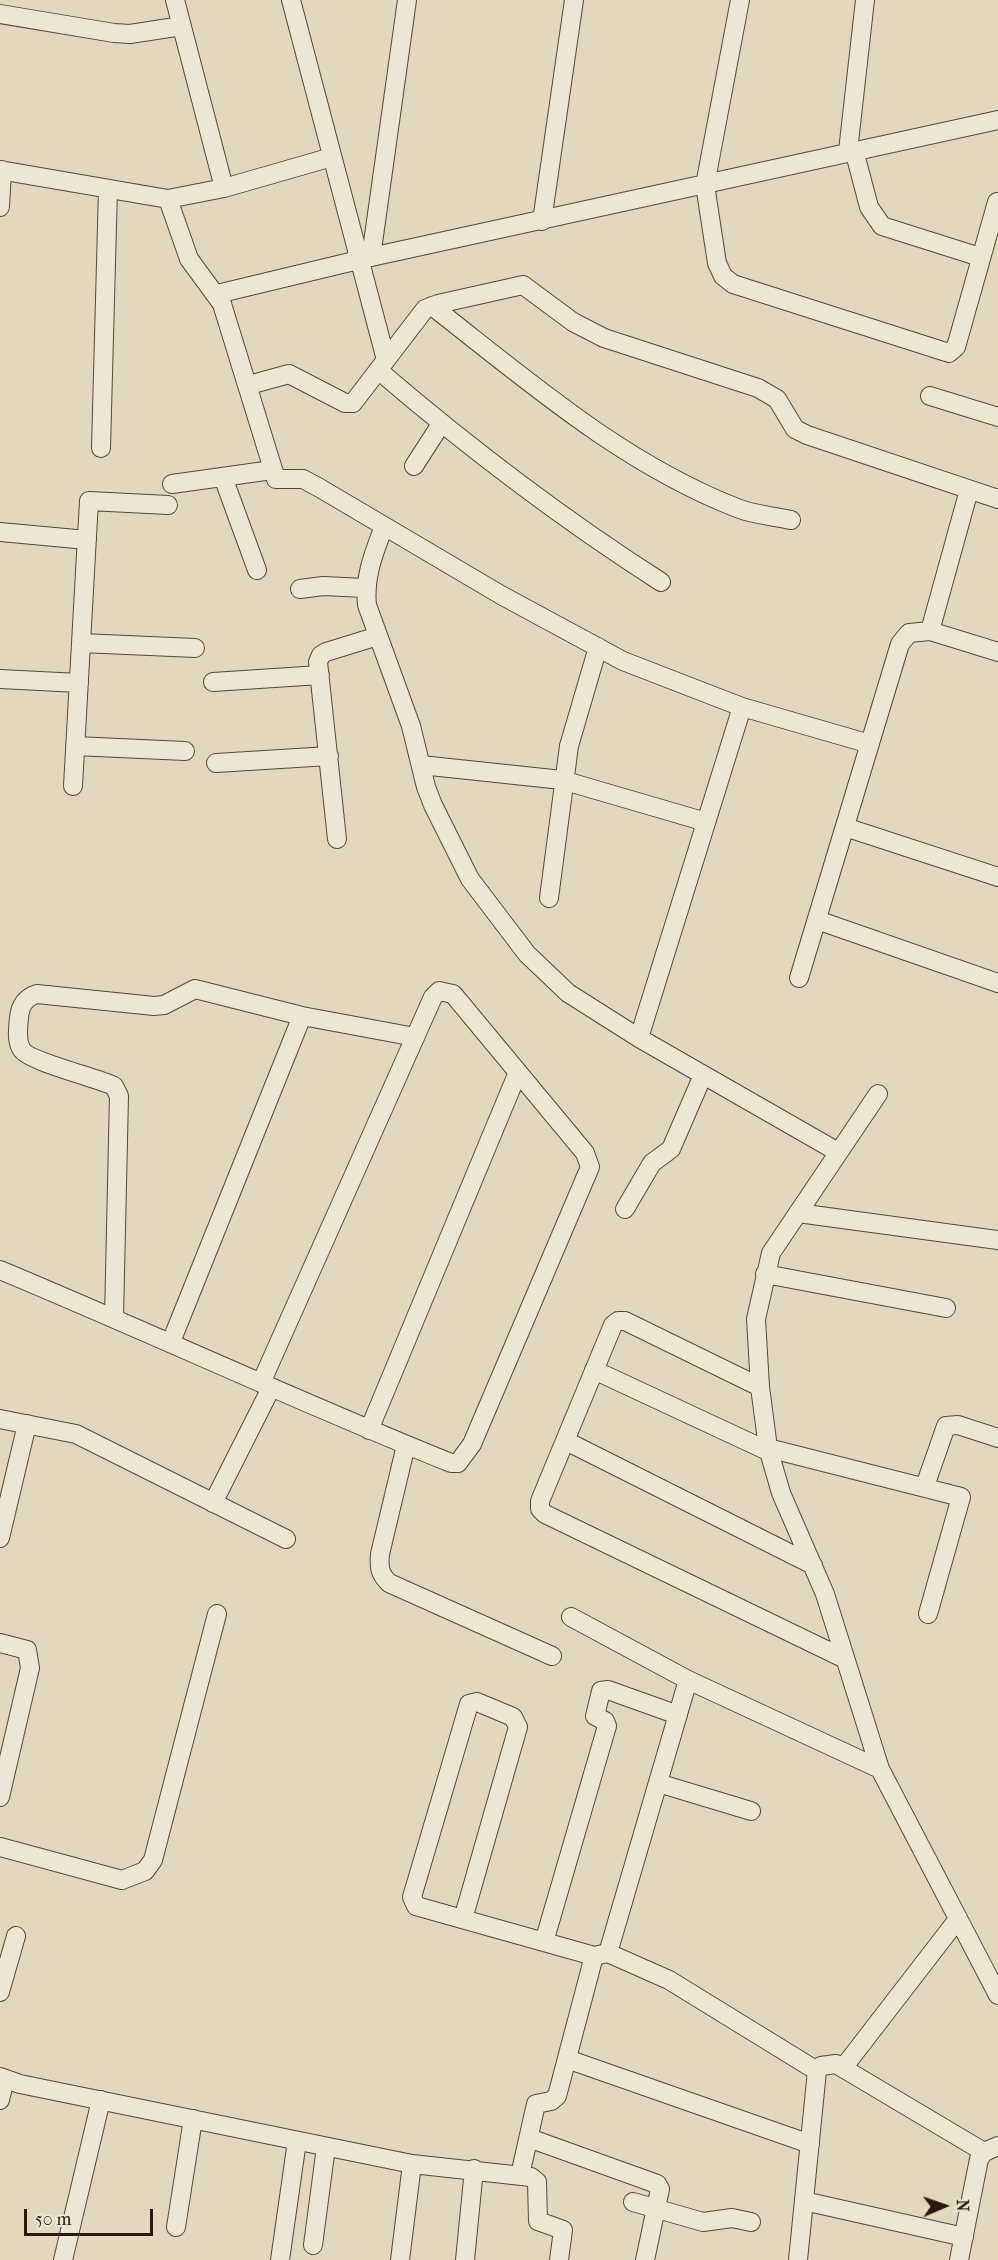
<!DOCTYPE html>
<style>
body{margin:0}
#map{position:relative;width:998px;height:2260px;overflow:hidden;background:#e1d8bd;font-family:"IM FELL French Canon",serif}
canvas{display:block}
.north{position:absolute;left:914px;top:2176px;width:60px;height:60px;-webkit-text-stroke:4px #ece6d4;paint-order:stroke;rotate:88deg;font-size:16px;font-weight:700;line-height:24px;text-align:center;color:#29180d}
.north::after{content:'';display:block;margin:auto;width:21px;height:27px;background:#29180d;clip-path:polygon(50% 0,100% 100%,50% 72%,0 100%)}
.scale{position:absolute;left:24px;top:2209px;width:129px;height:27px;box-sizing:border-box;border:3px solid #29180d;border-top:0;padding-left:8px;font-size:18px;line-height:21px;white-space:nowrap;color:#29180d;-webkit-text-stroke:4px #ece6d4;paint-order:stroke}
</style>
<div id="map">
<canvas width="998" height="2260"></canvas>
<div class="north">N</div>
<div class="scale">50 m</div>
</div>
<script>
const ctx = document.querySelector('canvas').getContext('2d');
ctx.lineJoin = 'round';
function strokePath(path, color, width, dash) {
  ctx.strokeStyle = color;
  ctx.lineWidth = width;
  ctx.lineCap = dash ? 'butt' : 'round';
  ctx.setLineDash(dash || []);
  ctx.stroke(path);
}
const minor = new Path2D(`
 M175,0L224,188
 M291,0L386,360
 M740,0L705,185L717,263L723,276L733,284L949,353L956,347L997,202
 M0,14L114,33L130,34L182,26
 M854,150L869,207L882,226L980,257
 M848,151L865,0
 M0,170L168,199L224,188L332,157
 M168,199L189,259L222,304L276,479H303L318,487L501,595L623,661L742,707L870,744
 M0,207L2,170
 M542,221L574,0
 M371,257L407,0
 M217,294L371,257L998,120
 M432,306C528,381 622,463 737,508C754,515 774,516 791,520
 M378,370C468,447 561,518 661,582
 M249,385L289,374L345,403H353L425,309L438,304L523,285L573,322L604,338L758,388L777,399L795,429L807,435L998,499
 M930,396L998,417
 M101,448L108,189
 M414,466L441,424
 M223,477L257,570
 M172,484L272,470
 M384,526C374,553 364,576 367,605L411,726L426,787L433,805L470,879L527,954L568,993L639,1038L838,1152
 M0,532L87,540
 M300,589L323,586L365,588
 M930,631L969,490
 M81,643L195,648
 M0,679L79,683
 M213,682L320,675
 M75,746L185,751
 M216,763L329,756
 M421,765L562,780L706,822
 M73,786L89,501L168,505
 M845,827L998,877
 M337,839L318,662L321,655L326,652L378,636
 M549,898L569,746L598,647
 M817,920L998,983
 M799,978L900,644L909,633L930,631L998,652
 M639,1038L742,707
 M878,1094L771,1253L756,1319L760,1387L768,1448L781,1493L825,1594L880,1769L998,1995
 M625,1209L652,1163L671,1149L703,1075
 M798,1213L998,1240
 M0,1270C151,1333 299,1402 451,1463H458L472,1444L590,1167L585,1153L453,994L439,991L433,997L261,1383
 M765,1274L946,1308
 M114,1318L119,1096L114,1086C97,1078 29,1061 22,1050C16,1041 18,1028 19,1018C20,1005 25,998 37,994L154,1006L164,1005L195,989L302,1016L415,1037
 M171,1342L302,1016
 M594,1370L770,1452
 M760,1387L625,1321H618L613,1325L540,1501V1509L545,1514L845,1659
 M0,1419L76,1434L286,1539
 M369,1430L518,1072
 M566,1441L813,1565
 M406,1445L380,1554C379,1567 379,1573 389,1583L552,1656
 M768,1448L961,1497L928,1614
 M925,1486L946,1426L958,1425L998,1438
 M213,1503L271,1388
 M0,1538L27,1424
 M571,1617L688,1680L880,1769
 M0,1643L27,1650L30,1668L0,1797
 M658,1783L751,1811
 M0,1847L122,1880L145,1871L153,1860L217,1614
 M463,1919L518,1727L513,1717L477,1702L469,1704L412,1897L416,1906L594,1956L608,1953L669,1980L817,2071
 M544,1942L607,1726L605,1721L595,1716L601,1691L608,1690L678,1715
 M608,1953L688,1680
 M0,1992L16,1936
 M567,2059L810,2144
 M843,2068L958,1919
 M0,2077L20,2084L412,2164L531,2177L537,2182L538,2221L563,2230L559,2260
 M0,2100L5,2079
 M529,2138L657,2184L660,2189L645,2260
 M520,2175L536,2104L551,2101L557,2096L594,1956
 M804,2201L964,2237
 M633,2202L703,2222L732,2218L751,2222
 M176,2227L193,2119
 M313,2245L326,2147
 M63,2260L101,2100
 M280,2260L297,2141
 M400,2260L412,2164
 M465,2260L474,2169
 M798,2260L817,2071L821,2066L836,2064L984,2152
 M959,2260L979,2159L984,2152L998,2146`);
strokePath(minor, '#574839', 20);
strokePath(minor, '#ece6d4', 18);
</script>
